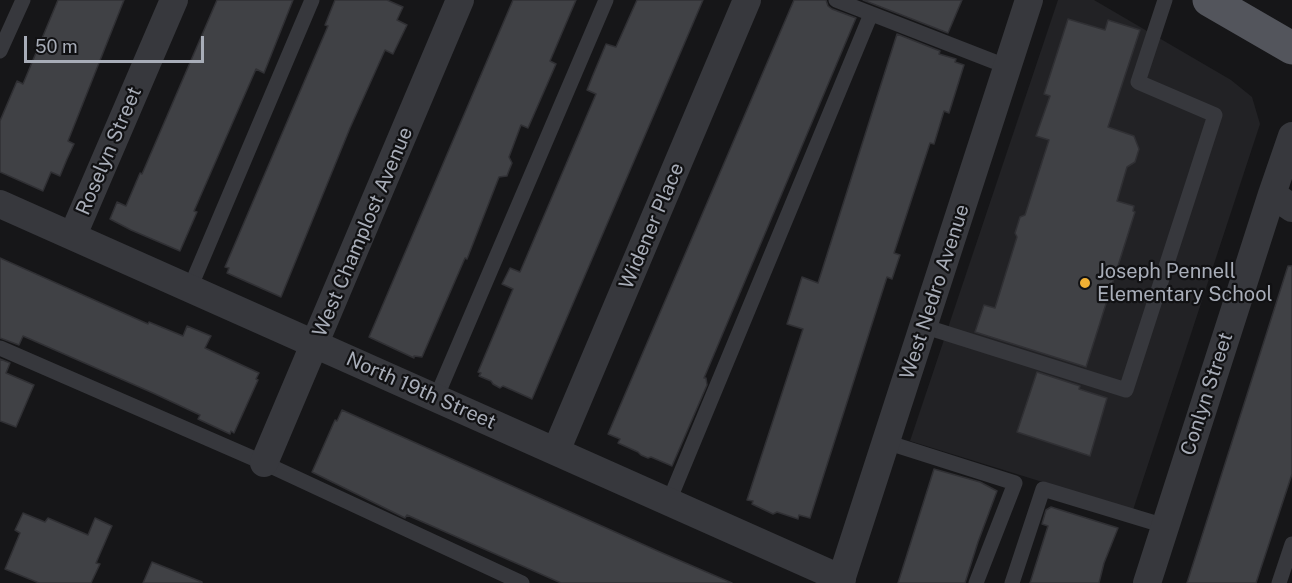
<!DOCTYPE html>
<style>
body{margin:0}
#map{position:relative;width:1292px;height:583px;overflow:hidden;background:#161618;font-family:"Public Sans",sans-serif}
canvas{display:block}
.scale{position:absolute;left:24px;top:36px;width:180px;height:27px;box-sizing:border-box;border:3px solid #a8adb8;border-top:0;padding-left:8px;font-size:18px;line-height:21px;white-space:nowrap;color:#a8adb8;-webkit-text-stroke:4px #111113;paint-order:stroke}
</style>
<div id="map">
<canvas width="1292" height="583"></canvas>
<div class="scale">50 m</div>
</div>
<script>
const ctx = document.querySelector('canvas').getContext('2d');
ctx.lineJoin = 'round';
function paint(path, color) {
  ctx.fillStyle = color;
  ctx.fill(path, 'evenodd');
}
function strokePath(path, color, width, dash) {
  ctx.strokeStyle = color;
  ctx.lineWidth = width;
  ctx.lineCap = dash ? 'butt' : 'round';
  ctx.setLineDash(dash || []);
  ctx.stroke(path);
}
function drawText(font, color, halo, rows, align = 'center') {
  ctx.font = font + ' "Public Sans",sans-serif';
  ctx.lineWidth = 4.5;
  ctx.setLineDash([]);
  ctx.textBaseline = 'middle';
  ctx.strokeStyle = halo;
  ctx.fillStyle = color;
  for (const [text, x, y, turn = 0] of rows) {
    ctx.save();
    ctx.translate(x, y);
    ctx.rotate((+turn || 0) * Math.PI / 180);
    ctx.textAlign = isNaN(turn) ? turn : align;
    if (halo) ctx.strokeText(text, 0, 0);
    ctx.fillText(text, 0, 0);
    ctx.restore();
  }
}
paint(new Path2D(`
 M1058,0H1094L1231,80L1252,97L1260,124L1133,510L910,441Z`), '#222225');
const building = new Path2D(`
 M58,0H124L68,141L74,144L67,159L60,176L51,172L43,191L0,172V121L17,81L23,84Z
 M217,0H293L264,73L256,69L194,211L197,212L180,251L131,230L110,219L117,202L126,206L140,173L142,174Z
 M335,0H387L403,7L397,20L407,25L393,54L385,50L350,128L281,297L227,273L229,268L225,267L328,26L325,25Z
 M513,0H576L550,61L556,64L528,128L521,125L509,157L512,163L508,173L507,176L499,177L467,259L465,258L422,357L414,356V358L369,337Z
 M637,0H703L532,399L503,386L500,388L493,384L491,381L479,376L481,373L478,372L513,289L502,284L510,268L520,272L596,94L587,90L593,75L606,44L616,47Z
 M794,0H826L828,6L832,9L856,18L704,378H706L707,385L672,466L651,457L648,458L641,455L638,452L618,443L620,439L608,434Z
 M863,0H962L948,33Z
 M1068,19L1105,30L1108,20L1140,30L1108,127L1134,136L1139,149L1135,162L1127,167L1117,201L1134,206L1133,211L1135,212L1086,367L975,332L984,305L995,308L1017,237L1015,233L1020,217L1025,215L1049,140L1036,136L1050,96L1044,94Z
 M897,34L940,51L939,54L956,59L955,62L964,65L949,113L944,111L934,144L930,143L894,253L900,255L892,279L887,277L810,518L799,515L798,519L777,512L773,514L752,504L753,501L747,500L803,329L787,324L802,277L818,283Z
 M0,258L148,324L149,322L183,336L187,326L211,336L205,348L259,373L256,379L258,380L234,433L231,431L230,434L198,419L200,415L153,393L23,336L19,345L0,338Z
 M1288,266H1292V474L1256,583H1187Z
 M0,359L10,363L6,373L34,385L16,427L0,421Z
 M1037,372L1080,386L1079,389L1107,398L1090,456L1017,432Z
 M342,410L660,552L732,583H561L407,515L405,518L312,472L335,420L337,421Z
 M934,469L980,482L997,491L978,542L965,583H898Z
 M1051,507L1118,528L1104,563L1099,583H1030L1048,526L1042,524L1046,510Z
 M23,513L45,522L48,518L88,535L95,518L112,526L96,563L100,564L91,583H39L5,569L20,533L15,530Z
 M152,562L202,582V583H143Z`);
paint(building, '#404145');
strokePath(building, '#303034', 1.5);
strokePath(new Path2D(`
 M836,0L1008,67
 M0,51L23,0
 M190,288L312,0
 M923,326L1126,390L1215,115L1138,82L1165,0
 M0,348L264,463L522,583
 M436,398L606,0
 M886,442L1015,483L976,583
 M669,501L871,14
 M1012,583L1043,489L1165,526
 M1279,583L1292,544`), '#37383d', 15);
strokePath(new Path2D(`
 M1272,194L1292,208
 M0,204L842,579
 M73,235L174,0
 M556,451L747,0
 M264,463L460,0
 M840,583L1029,0
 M1147,583L1272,194L1292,136`), '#37383d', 28);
strokePath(new Path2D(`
 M1209,0L1292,48`), '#53555c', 33);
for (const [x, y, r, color] of [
 [1085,283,6,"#f2b134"]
]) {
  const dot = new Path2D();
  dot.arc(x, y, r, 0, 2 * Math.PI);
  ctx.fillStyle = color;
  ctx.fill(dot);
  strokePath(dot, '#111113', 2);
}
drawText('20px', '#a8adb8', '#111113', [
 ["Roselyn Street",109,151,-67],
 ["Widener Place",652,226,-67],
 ["West Champlost Avenue",363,232,-67],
 ["West Nedro Avenue",935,292,-72],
 ["North 19th Street",421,391,24],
 ["Conlyn Street",1207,394,-72]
]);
drawText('20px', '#a8adb8', '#111113', [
 ["Joseph Pennell",1097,272],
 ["Elementary School",1097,295]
], 'left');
</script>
